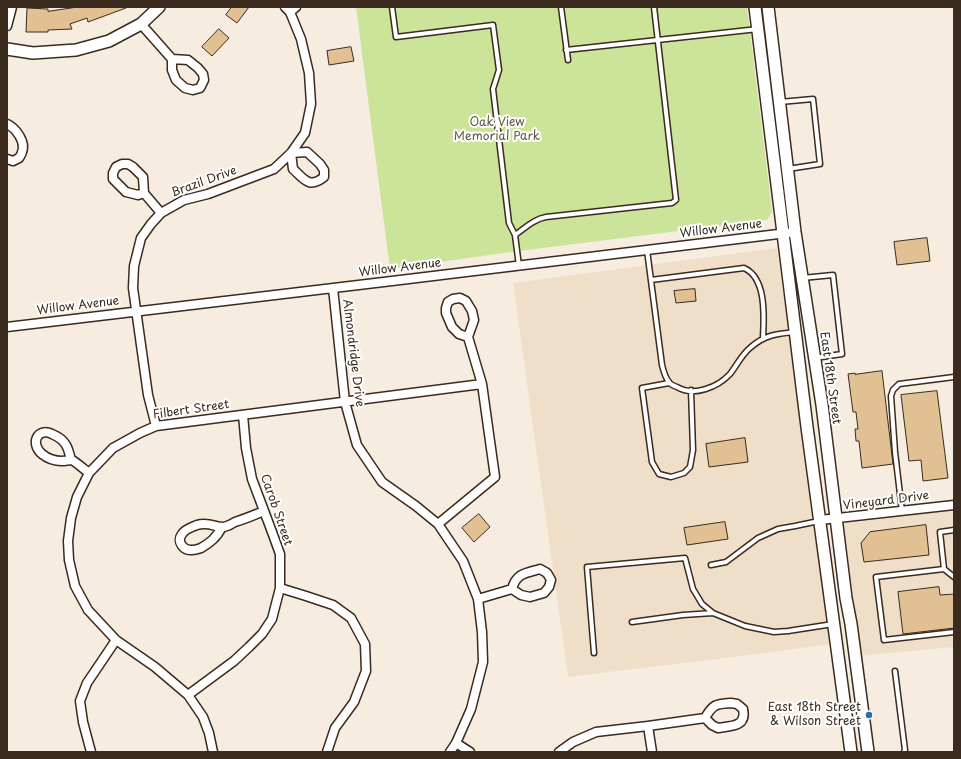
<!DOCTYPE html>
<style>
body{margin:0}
#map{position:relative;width:961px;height:759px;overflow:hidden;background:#f6ecdf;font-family:"Playpen Sans",sans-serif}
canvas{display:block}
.frame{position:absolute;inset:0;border:8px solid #3b2a1e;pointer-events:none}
</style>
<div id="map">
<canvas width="961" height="759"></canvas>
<div class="frame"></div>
</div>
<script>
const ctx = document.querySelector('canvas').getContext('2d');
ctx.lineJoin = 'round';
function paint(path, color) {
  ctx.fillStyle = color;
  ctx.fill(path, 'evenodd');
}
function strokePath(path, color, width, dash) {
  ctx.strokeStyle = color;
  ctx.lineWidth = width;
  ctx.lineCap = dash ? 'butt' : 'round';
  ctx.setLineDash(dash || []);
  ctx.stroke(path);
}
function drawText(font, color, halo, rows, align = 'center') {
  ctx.font = font + ' "Playpen Sans",sans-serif';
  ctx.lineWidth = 4;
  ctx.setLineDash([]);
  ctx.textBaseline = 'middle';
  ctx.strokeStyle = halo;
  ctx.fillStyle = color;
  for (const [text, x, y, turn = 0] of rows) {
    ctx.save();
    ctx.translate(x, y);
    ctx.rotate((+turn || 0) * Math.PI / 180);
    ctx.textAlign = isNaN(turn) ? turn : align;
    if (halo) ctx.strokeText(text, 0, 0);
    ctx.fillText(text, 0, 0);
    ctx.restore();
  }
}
paint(new Path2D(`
 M777,248L831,644L741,656L568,677L513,283Z
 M954,510V647L859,656L841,524Z`), '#f0dfc8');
paint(new Path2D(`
 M356,7H747L772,211L768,219L766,220L511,252L390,269Z`), '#cce49a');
const building = new Path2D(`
 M78,7H125L126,8L88,22L87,18L70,24L72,29L48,30V32H26L27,8L48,9V11Z
 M232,7H249L237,23L226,15Z
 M219,29L229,38L212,56L202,47Z
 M351,47L354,61L329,65L327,51Z
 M927,238L930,261L897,265L894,242Z
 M695,289L696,301L676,303L674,291Z
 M882,371L893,464L862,468L859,441H856L855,429H858L856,412H853L848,374L855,373V374Z
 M937,391L948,478L923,481L921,460L909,461L901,395Z
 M745,438L748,462L709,467L706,444Z
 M479,514L490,527L474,542L462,528Z
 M725,522L728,539L687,545L684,528Z
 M926,525L929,555L864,562L861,543L870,532Z
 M939,587L940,595L954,594V628L903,634L898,592Z`);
paint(building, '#e1c194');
strokePath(building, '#3b2a1e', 1);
const lane = new Path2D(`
 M392,7L396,37L493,25L499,70L493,89L509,223L515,235L519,266
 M561,7L568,60
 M566,50L758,29
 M780,102L813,99L820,164L788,169
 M515,235C525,228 534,219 546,217L672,203L676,200L654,7
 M647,250L662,365C663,369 666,379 669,382C670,384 674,386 677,387C694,397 718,387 730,374C737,365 742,354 751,347C765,335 776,334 794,332
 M802,278L833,275L842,354L815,358
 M651,280L744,268C767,278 764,318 763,338
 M669,383L642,388L652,462L659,474L671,477L684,473L690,467L693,450L691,390
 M902,511L895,452L891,396L893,390L899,384L954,377
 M954,530L940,532L944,569L954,577
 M711,565L726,562L758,538L778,529L795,526L819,521
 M944,569L876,577L884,640L954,632
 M632,622L683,615L713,613
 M594,653L587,567L685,558L693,589L702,604L713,613L745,626L774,632L788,631L833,624
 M895,671L905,750L904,752`);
const street = new Path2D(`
 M290,12L296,7
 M141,24L172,59V70L176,80L185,88L193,90L200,88L204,80L203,74L198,68L188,60L172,59
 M7,26L12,7
 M7,124C16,128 26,142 22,152C22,154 20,156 19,158L13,161L7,159
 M307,152L320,164L324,170V177C309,189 304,179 293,169L291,153Z
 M144,193L138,195L126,192L113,179V173L116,167L122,164H128L133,167L143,177L144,193L161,213
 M333,288L345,402L357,445L382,482L416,506L438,524L463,561L478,599L482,632L483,662L471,709L456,743L450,752
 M7,327L392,281L795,232
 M156,426L148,395L133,288L134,266L141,238L151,224L161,213L184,200L208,194L274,169L291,153L305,133L311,104L309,73L301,39L290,12L285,7
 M71,460C68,447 66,440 52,434C37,427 30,444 42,454C48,459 55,461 62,461C65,461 69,460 72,460C76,462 85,470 89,473
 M820,520L954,505
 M438,524L495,477L482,384L468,337L474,320L472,311L466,301L460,298L453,299L448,302L446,308V313L452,327L459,334L468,337
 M222,527C216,538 211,542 201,548C198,549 196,550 192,550C184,551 176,542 182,534C185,529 192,527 197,525C209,521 216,528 224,527C228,526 232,524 235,522C245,519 254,515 264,511
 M540,569L547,573L551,580L549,587L544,593L530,597L521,595L512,589C516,573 526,573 540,569Z
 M280,588L306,596L333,605L351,618L365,644L366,671L354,702L335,728L327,752
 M478,599L512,589
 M188,695L234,661L249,647L262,634L272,619L280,588V554L272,532L252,479L246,448L243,415
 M731,703L737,704L743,709C747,727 731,726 718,728L712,725L705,718C713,704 716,704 731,703Z
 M648,726L652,752
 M456,743L470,752
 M91,752L83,722L80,701L87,683L116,640
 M213,752L209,733L203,717L188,695L155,667L116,640L88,610L75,586L69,560L68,541L71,518L77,497L89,473L113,448L140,433L156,426L482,384
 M559,752L573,742L596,732L648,726L705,718`);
const secondary = new Path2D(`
 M755,7L807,427L851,752
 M768,7L795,232L822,405L846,598L851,624L868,752
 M7,49L33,53L76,50L109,41L141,24L159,7`);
strokePath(lane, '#3b2a1e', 7);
strokePath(street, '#3b2a1e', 11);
strokePath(secondary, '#3b2a1e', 14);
strokePath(lane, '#fff', 4);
strokePath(street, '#fff', 8);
strokePath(secondary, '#fff', 11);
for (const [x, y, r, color] of [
 [869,715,4,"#1f6fb2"]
]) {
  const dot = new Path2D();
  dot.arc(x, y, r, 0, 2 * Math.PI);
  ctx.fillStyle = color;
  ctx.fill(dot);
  strokePath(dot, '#fff', 1.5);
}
drawText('12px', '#5f583d', '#fff', [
 ["Oak View",497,123],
 ["Memorial Park",497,137]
]);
drawText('12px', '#3b2a1e', '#fff', [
 ["Brazil Drive",204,182,-20],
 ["Willow Avenue",721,229,-7],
 ["Willow Avenue",400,268,-7],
 ["Willow Avenue",78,306,-7],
 ["Almondridge Drive",353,353,83],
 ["East 18th Street",830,378,82],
 ["Filbert Street",191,410,-8],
 ["Vineyard Drive",886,501,-7],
 ["Carob Street",276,510,71]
]);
drawText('12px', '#3b2a1e', '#fff', [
 ["East 18th Street",861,708],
 ["& Wilson Street",861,722]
], 'right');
</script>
